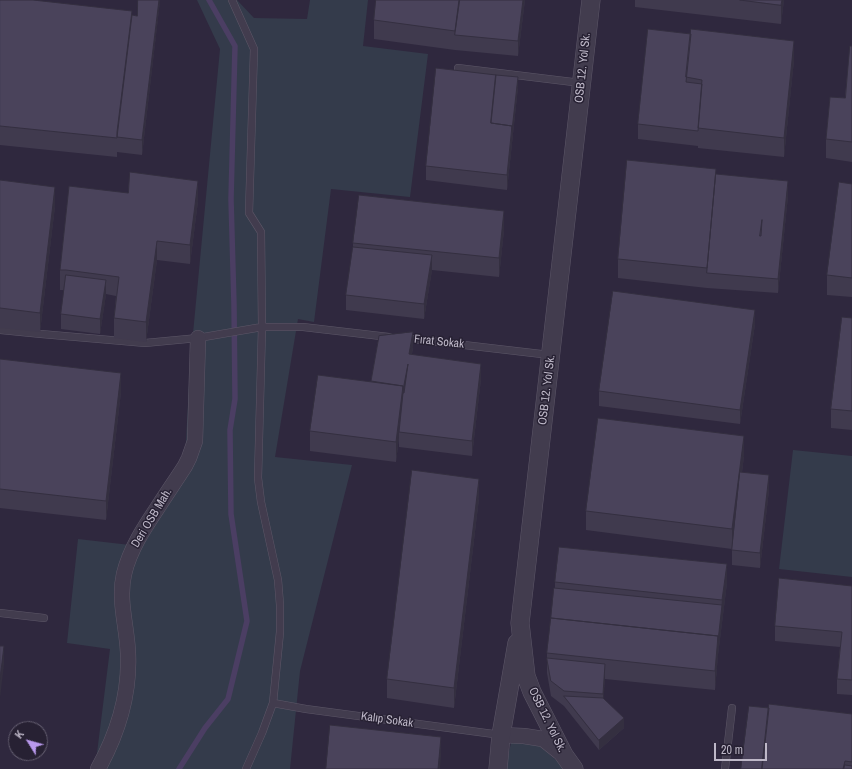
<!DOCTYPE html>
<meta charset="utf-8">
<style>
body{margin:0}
#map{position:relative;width:852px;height:769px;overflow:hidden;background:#2f283e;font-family:"Archivo Narrow",sans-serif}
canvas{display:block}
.north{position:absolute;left:8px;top:721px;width:40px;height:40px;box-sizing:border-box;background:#272133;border:1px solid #635d6f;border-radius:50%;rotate:307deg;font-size:11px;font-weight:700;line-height:16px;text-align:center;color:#beb8c8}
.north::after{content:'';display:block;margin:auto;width:14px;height:18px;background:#b999ed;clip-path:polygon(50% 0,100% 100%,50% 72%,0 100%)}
.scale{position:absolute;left:714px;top:743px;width:53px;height:18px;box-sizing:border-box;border:2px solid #beb8c8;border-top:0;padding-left:5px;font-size:12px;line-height:14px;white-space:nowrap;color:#beb8c8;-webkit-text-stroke:3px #272133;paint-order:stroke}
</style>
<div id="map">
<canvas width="852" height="769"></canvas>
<div class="north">K</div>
<div class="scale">20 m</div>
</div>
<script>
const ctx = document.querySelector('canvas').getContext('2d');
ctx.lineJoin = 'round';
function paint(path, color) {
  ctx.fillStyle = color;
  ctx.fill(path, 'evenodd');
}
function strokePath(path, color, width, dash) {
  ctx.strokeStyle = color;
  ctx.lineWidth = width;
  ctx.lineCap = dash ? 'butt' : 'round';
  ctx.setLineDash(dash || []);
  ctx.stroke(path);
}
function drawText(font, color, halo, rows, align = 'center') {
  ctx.font = font + ' "Archivo Narrow",sans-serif';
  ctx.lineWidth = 3;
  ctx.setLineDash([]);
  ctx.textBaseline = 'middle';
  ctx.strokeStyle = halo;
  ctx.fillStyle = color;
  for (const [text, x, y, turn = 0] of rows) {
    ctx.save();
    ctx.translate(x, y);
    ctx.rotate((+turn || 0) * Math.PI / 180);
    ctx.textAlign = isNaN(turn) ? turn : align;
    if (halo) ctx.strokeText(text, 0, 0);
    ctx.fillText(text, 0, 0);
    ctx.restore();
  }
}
paint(new Path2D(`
 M197,0H237L254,18L307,19L310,0H368L363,46L428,54L410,197L331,189L314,322L298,319L275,457L352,465L300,671L290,769H95L110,649L67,643L78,539L130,545L185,460L190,365L220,49Z
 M793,450L852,456V577L779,569Z
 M525,739L536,743L563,766L565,769H506L507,760L511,743Z`), '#343b4b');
strokePath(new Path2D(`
 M179,769L205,728L228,699L247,621L231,514L230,430L235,399L234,305L231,199L235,46L209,0`), '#4b3e63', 5.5);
const service = new Path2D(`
 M232,0L254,49L249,213L261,232L262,327L258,478L261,502L278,580L280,605V632L273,703L262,733L246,769
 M458,68L581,83
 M0,330L41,334L145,343L198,338L262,327H303L389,337
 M404,338L550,355
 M0,613L44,618
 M273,703L306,709L501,735
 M725,769L732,708`);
const minor = new Path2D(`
 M501,735L524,736L543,739L563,755
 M98,769C118,733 130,695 128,653C127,626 118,601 124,574C130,549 144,528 158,507C167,493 176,480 185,466L189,458L195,441L198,338`);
const tertiary = new Path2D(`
 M498,769L501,735L517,643
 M574,769L564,755L532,692L526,676L520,623L591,0`);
strokePath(service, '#5d5768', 8);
strokePath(minor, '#5d5768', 16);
strokePath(tertiary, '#5d5768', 19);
strokePath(service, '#423c4e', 7);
strokePath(minor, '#423c4e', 15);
strokePath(tertiary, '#423c4e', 18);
paint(new Path2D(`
 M0,0L137,16L160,0L142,155L117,152V157L0,145Z
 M376,0H525L518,56L455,50L374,39V20Z
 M635,0H784L781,24L635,7Z
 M648,29L794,60L784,157L698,148V146L638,139V124Z
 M852,46V162L826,158V139L845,98Z
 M518,87L507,190L426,180V166Z
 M716,174L788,196L778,293L707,288L618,278V259Z
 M0,180L55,206L40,332L0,328Z
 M852,184V297L827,295V275Z
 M198,201L190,264L157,260L146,342L114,338V318L116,296L106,294L100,334L61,329V314L64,290H60V270Z
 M504,230L499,277L432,270L424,319L346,310V295L353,247V243Z
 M852,318V430L831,428V409Z
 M755,324L740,424L599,406V391Z
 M413,347L412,354L481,379L472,456L399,447V437L396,462L310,451V431Z
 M0,359L121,392L106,520L0,508Z
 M744,456L742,472L769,490L760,568L732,565V549L586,530V511Z
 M479,498L454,708L387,698V679Z
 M555,582L727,583L718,655L715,690L605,679L603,699L624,728L599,750L564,706L551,696L547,673V653L555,588Z
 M852,586V695L837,694V679L840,647L775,641V626Z
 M769,708L852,714V769H741Z`), '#403a4e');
paint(new Path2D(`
 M159,0H160V2L142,155V140Z
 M523,0H525L518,56V41Z
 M782,0H784L781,24V5Z
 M794,41V60L784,157V138Z
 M518,77V87L507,190V175Z
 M198,181V201L190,264V245Z
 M788,181V196L778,293V279Z
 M55,187V206L40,332V313Z
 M504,211V230L499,277V258Z
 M157,241V260L146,342V322Z
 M432,255V270L424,319V304Z
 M106,280V295L100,334V319Z
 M755,310V324L740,424V410Z
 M413,332V347L409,369V354Z
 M408,364V379L399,432V437L396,462V442L403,386Z
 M481,364V379L472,456V441Z
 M121,373V392L106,520V501Z
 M744,436V456L732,549V529Z
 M769,475V490L760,568V553Z
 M479,479V498L454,708V688Z
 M727,564V583L718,655V641L722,600Z
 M718,636V656L715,690V671Z
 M4,646V665L0,698V679Z
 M605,664V679L603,709V694Z
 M624,718V728L599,750V740Z
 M441,737V757L440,769H438Z`), '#342f40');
const building = new Path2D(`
 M0,0H33L132,11L117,132V138L0,126Z
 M138,0H159L142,140L117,137L132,15L137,16Z
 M376,0H459L455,31L374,20Z
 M460,0H523L518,41L455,35Z
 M740,0H782L781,5Z
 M648,29L691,34L686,82L702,84L698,131L638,124Z
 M691,29L794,41L784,138L698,128L702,80L686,77Z
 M850,46H852V142L826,139L830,97L845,98Z
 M436,68L496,75L491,123L512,126L507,175L426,166Z
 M496,75L518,77L512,130V126L491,123Z
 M627,160L716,169L707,268L618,259Z
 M130,172L198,181L190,245L157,241L146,322L114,318L119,277L66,270H60L69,186L128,193Z
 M716,174L788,181L778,279L707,273ZM762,220L761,236H760Z
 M0,180L55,187L40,313L0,308Z
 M839,182L852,184V278L827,275Z
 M359,195L504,211L499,258L353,243Z
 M353,247L432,255L424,304L346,295Z
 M66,275L106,280L100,319L61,314Z
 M613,291L755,310L740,410L599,391Z
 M842,317L852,318V411L831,409Z
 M413,332L409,354L481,364L472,441L399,432L403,393H404L408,364L403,390V386L371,381L379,336Z
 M0,359L121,373L106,501L0,489Z
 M318,375L403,386L396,442L310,431Z
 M598,418L744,436L732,529L586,511Z
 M412,470L479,479L454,688L387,679Z
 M740,472L769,475L760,553L732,550Z
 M559,547L727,564L722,600L555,582Z
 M779,578L852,586V680L837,679L842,632L775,626Z
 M554,588L722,605L718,641V636L551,618Z
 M551,618L718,636L715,671L547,653Z
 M0,646H4L0,679Z
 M547,658L605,664L603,694L564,691L551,681Z
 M564,696L603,698L624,718L599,740Z
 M769,704L852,714V762L845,761L843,769H762Z
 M749,706L769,708L762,769H741Z
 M330,725L441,737L438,769H326Z
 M845,765L852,766V769H844Z`);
paint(building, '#4a435b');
strokePath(building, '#342f40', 1);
drawText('12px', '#beb8c8', '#272133', [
 ["OSB 12. Yol Sk.",583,68,-84],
 ["Fırat Sokak",439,342,6],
 ["OSB 12. Yol Sk.",547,390,-83],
 ["Deri OSB Mah.",152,518,-59],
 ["Kalıp Sokak",387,720,8],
 ["OSB 12. Yol Sk.",547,720,64]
]);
</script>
